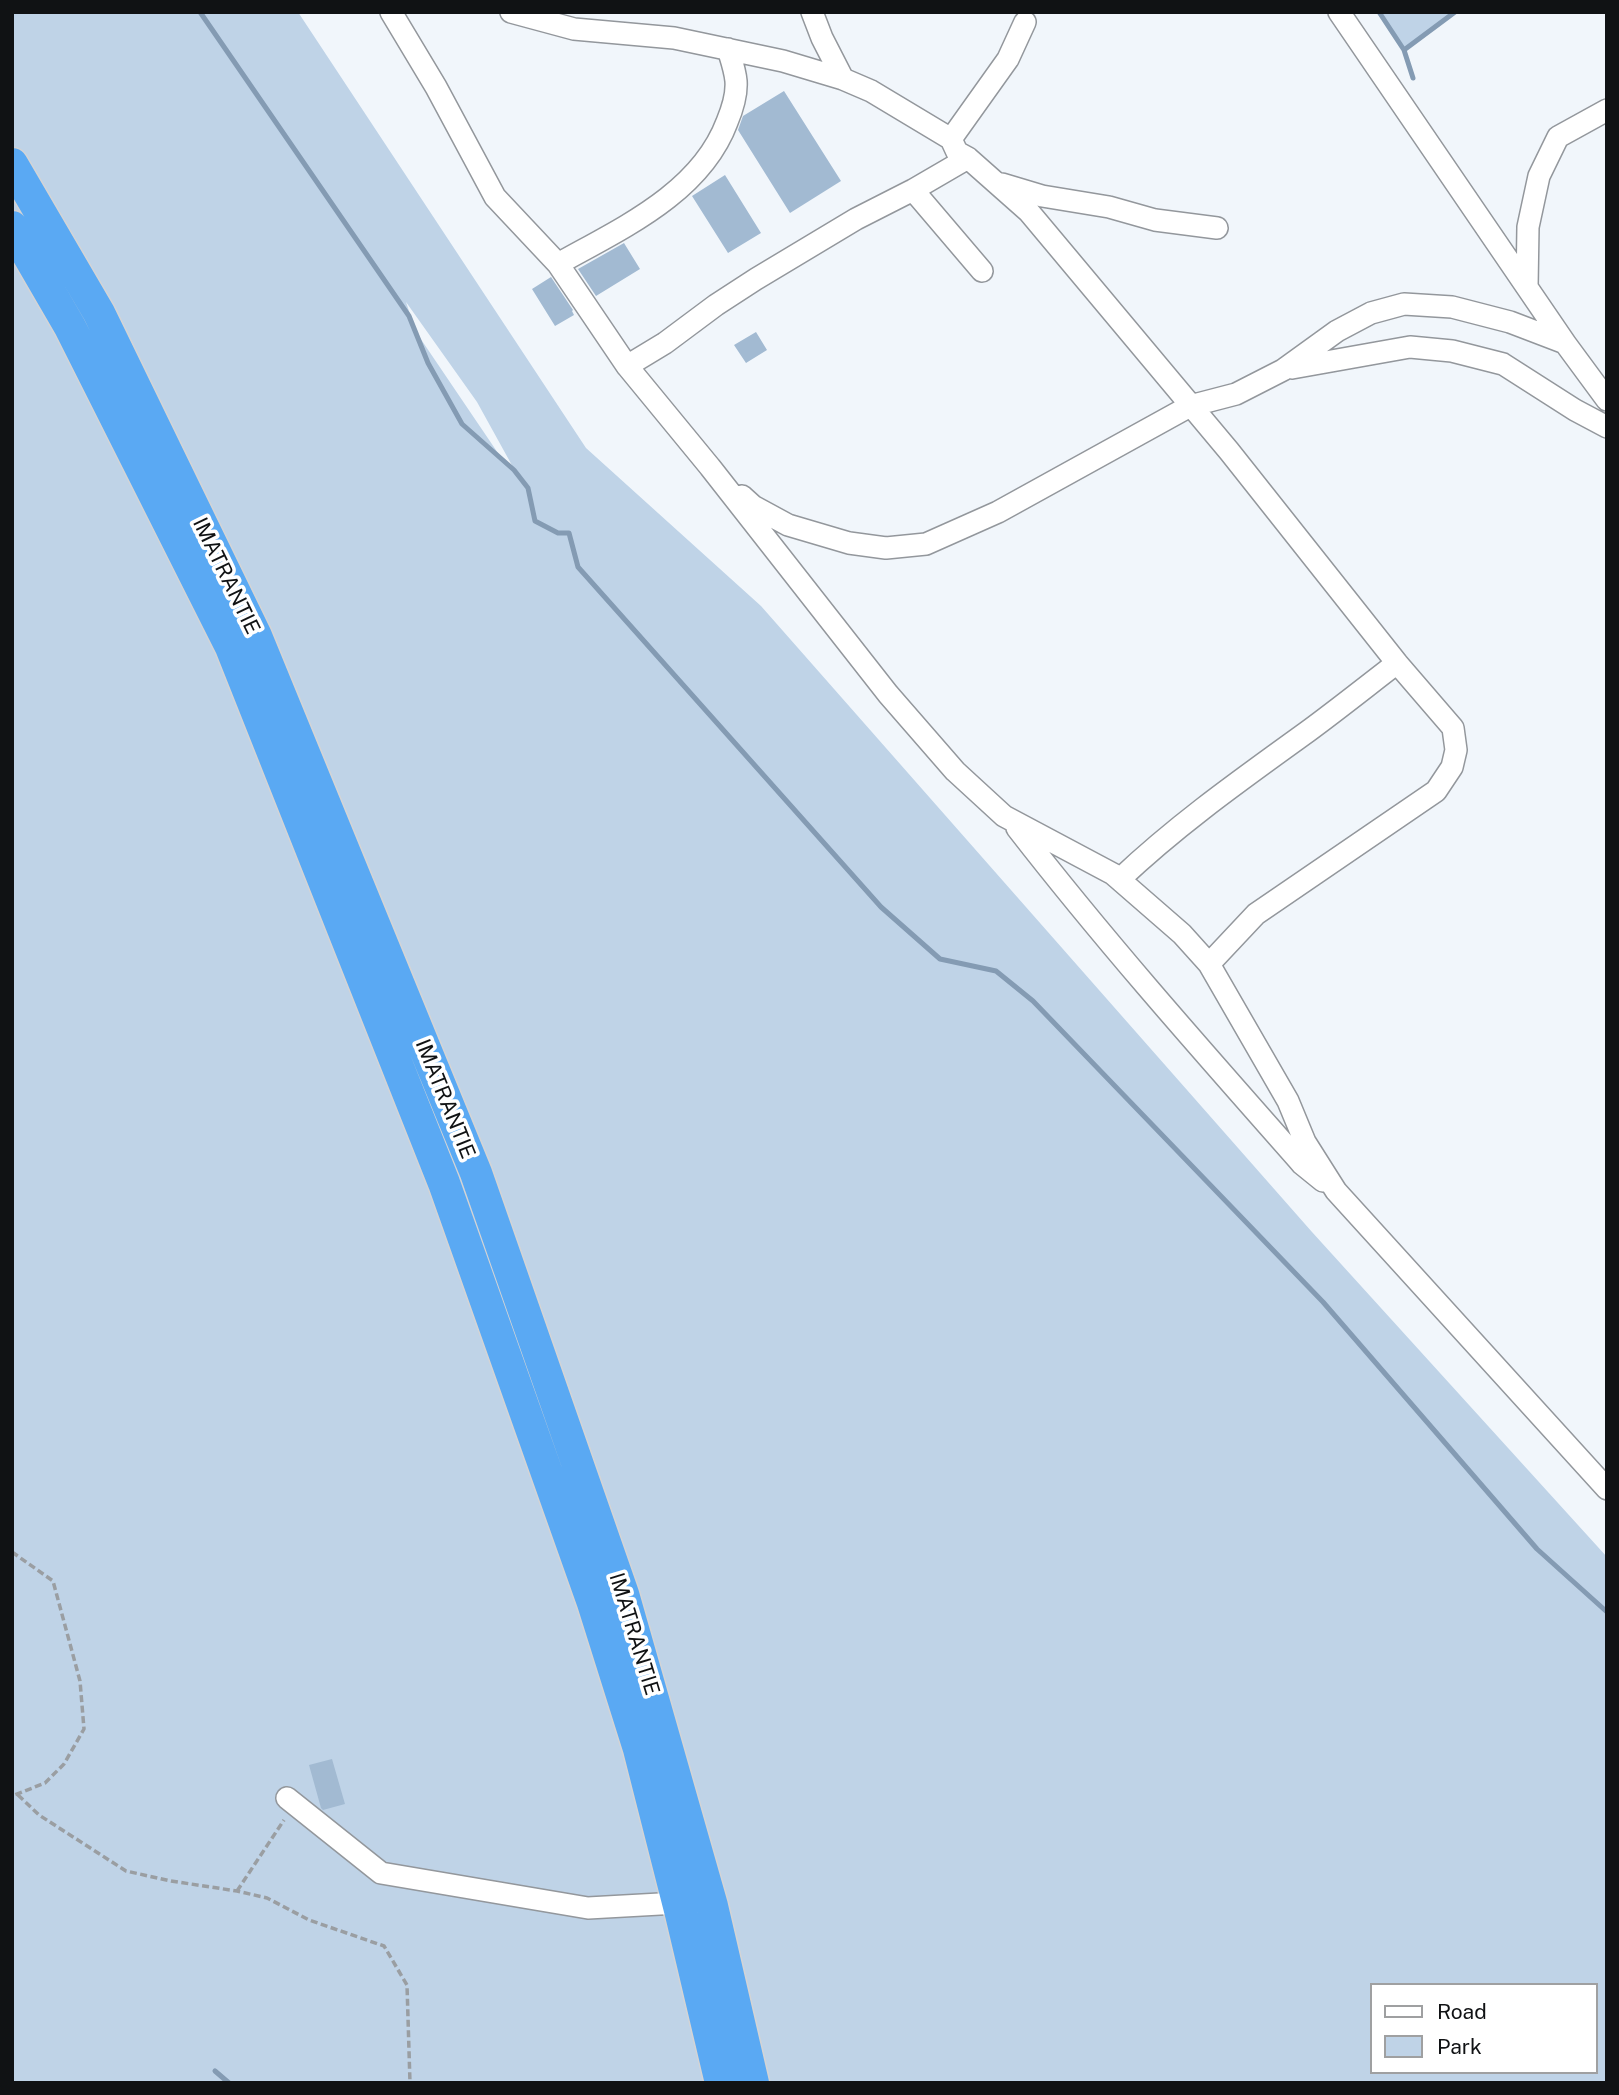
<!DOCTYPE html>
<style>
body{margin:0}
#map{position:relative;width:1619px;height:2095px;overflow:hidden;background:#f1f6fb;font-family:"Public Sans",sans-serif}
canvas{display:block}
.frame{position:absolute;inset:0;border:14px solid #101214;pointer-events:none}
.legend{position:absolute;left:1370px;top:1983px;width:228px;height:91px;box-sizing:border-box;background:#fff;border:2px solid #9fa0a1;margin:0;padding:9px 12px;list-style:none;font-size:21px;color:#101214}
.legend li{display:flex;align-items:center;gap:14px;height:35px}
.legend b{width:35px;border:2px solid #9fa0a1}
</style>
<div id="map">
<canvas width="1619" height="2095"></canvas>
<div class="frame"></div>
<ul class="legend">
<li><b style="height:9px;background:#fff"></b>Road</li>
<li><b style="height:19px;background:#bfd3e7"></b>Park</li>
</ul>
</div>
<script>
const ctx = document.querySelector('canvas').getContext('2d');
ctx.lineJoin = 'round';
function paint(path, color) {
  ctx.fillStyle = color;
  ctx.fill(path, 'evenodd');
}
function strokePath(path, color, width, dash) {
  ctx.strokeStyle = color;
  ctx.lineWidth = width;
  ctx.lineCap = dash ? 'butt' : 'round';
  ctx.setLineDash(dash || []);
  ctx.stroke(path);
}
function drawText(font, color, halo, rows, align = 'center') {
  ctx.font = font + ' "Public Sans",sans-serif';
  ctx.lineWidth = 7;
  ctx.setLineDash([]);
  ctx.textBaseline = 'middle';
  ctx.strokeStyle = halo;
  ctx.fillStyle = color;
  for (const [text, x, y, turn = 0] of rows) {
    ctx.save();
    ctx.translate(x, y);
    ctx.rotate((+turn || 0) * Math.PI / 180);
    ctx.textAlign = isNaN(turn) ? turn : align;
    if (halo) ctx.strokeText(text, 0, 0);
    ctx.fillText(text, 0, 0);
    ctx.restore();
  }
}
paint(new Path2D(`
 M12,12H298L586,448L761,606L1312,1232L1607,1557V2083H12ZM406,302L477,402L514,469L502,459L416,332ZM1372,1985H1596V2072H1372Z
 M1379,12H1455L1404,50Z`), '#bfd3e7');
strokePath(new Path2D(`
 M200,12L409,316L428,363L462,424L514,470L528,488L535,521L558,533H569L578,567L881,907L940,959L996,971L1033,1001L1323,1302L1537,1549L1607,1612
 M1379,12L1404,50L1413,78
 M1404,50L1455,12
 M215,2071L229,2083`), '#849bb3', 5);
paint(new Path2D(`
 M784,91L841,181L790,213L738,130L743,116Z
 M725,175L761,233L728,253L692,196Z
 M624,243L640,269L596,296L578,269Z
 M551,277L573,310L572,311L574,315L555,326L532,289Z
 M756,332L767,350L746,363L734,345Z
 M332,1759L345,1804L323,1810L321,1808L309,1765Z`), '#a2bad2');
const minor = new Path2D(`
 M391,12L436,87L495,197L558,264L627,366L710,467L888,694L955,771L1004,816L1113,874L1182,934L1209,964L1288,1101L1305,1142L1336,1191L1607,1489
 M511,12L574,29L674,38L783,61L843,79L871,91L951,139L957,152L968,158L1029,212L1229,451L1397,663L1453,728L1456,750L1452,767L1436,791L1256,914L1209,964
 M812,12L822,38L843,79
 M1339,12L1565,343
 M951,139L1008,59L1025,22
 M1002,184L1042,196L1109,207L1155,220L1217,228
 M913,190L982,271
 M558,264C620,229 700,194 727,122C732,110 737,94 736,81C735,70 731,59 728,49
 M1527,287L1528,227L1539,176L1558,137L1607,110
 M627,366L665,343L716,305L756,279L856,219L913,190L968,158
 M1292,368L1410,347L1452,351L1503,364L1575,410L1607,427
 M742,496L753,506L788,525L849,543L886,548L926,544L998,512L1190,406L1236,394L1283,370L1337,331L1371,313L1404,304L1452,307L1510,322L1565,343L1607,400
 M1017,828C1107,944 1205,1054 1302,1164L1323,1181
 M1120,879C1178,824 1242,779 1307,732C1337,710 1367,686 1397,663
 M287,1798L381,1873L588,1908L678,1903`);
const highway = new Path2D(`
 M12,164L99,313L256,636L476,1173L623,1594L712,1906L753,2083
 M12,227L70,327L231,647L444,1183L593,1603L639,1749L681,1914L721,2083`);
strokePath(minor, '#93979c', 24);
strokePath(highway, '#d4d4d5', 35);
strokePath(new Path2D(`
 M12,1552L53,1581L80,1681L84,1729L64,1764L45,1783L12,1796
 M18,1795L39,1815L126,1871L171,1881L237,1891L267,1898L309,1920L384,1946L407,1985L410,2083
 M237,1891L284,1820`), '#9a9ea2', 3.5, [7, 3.5]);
strokePath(minor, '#fff', 21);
strokePath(highway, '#5aa9f3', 32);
drawText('21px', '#101214', '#fff', [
 ["IMATRANTIE",226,576,64],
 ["IMATRANTIE",445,1099,68],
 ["IMATRANTIE",634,1634,73]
]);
</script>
